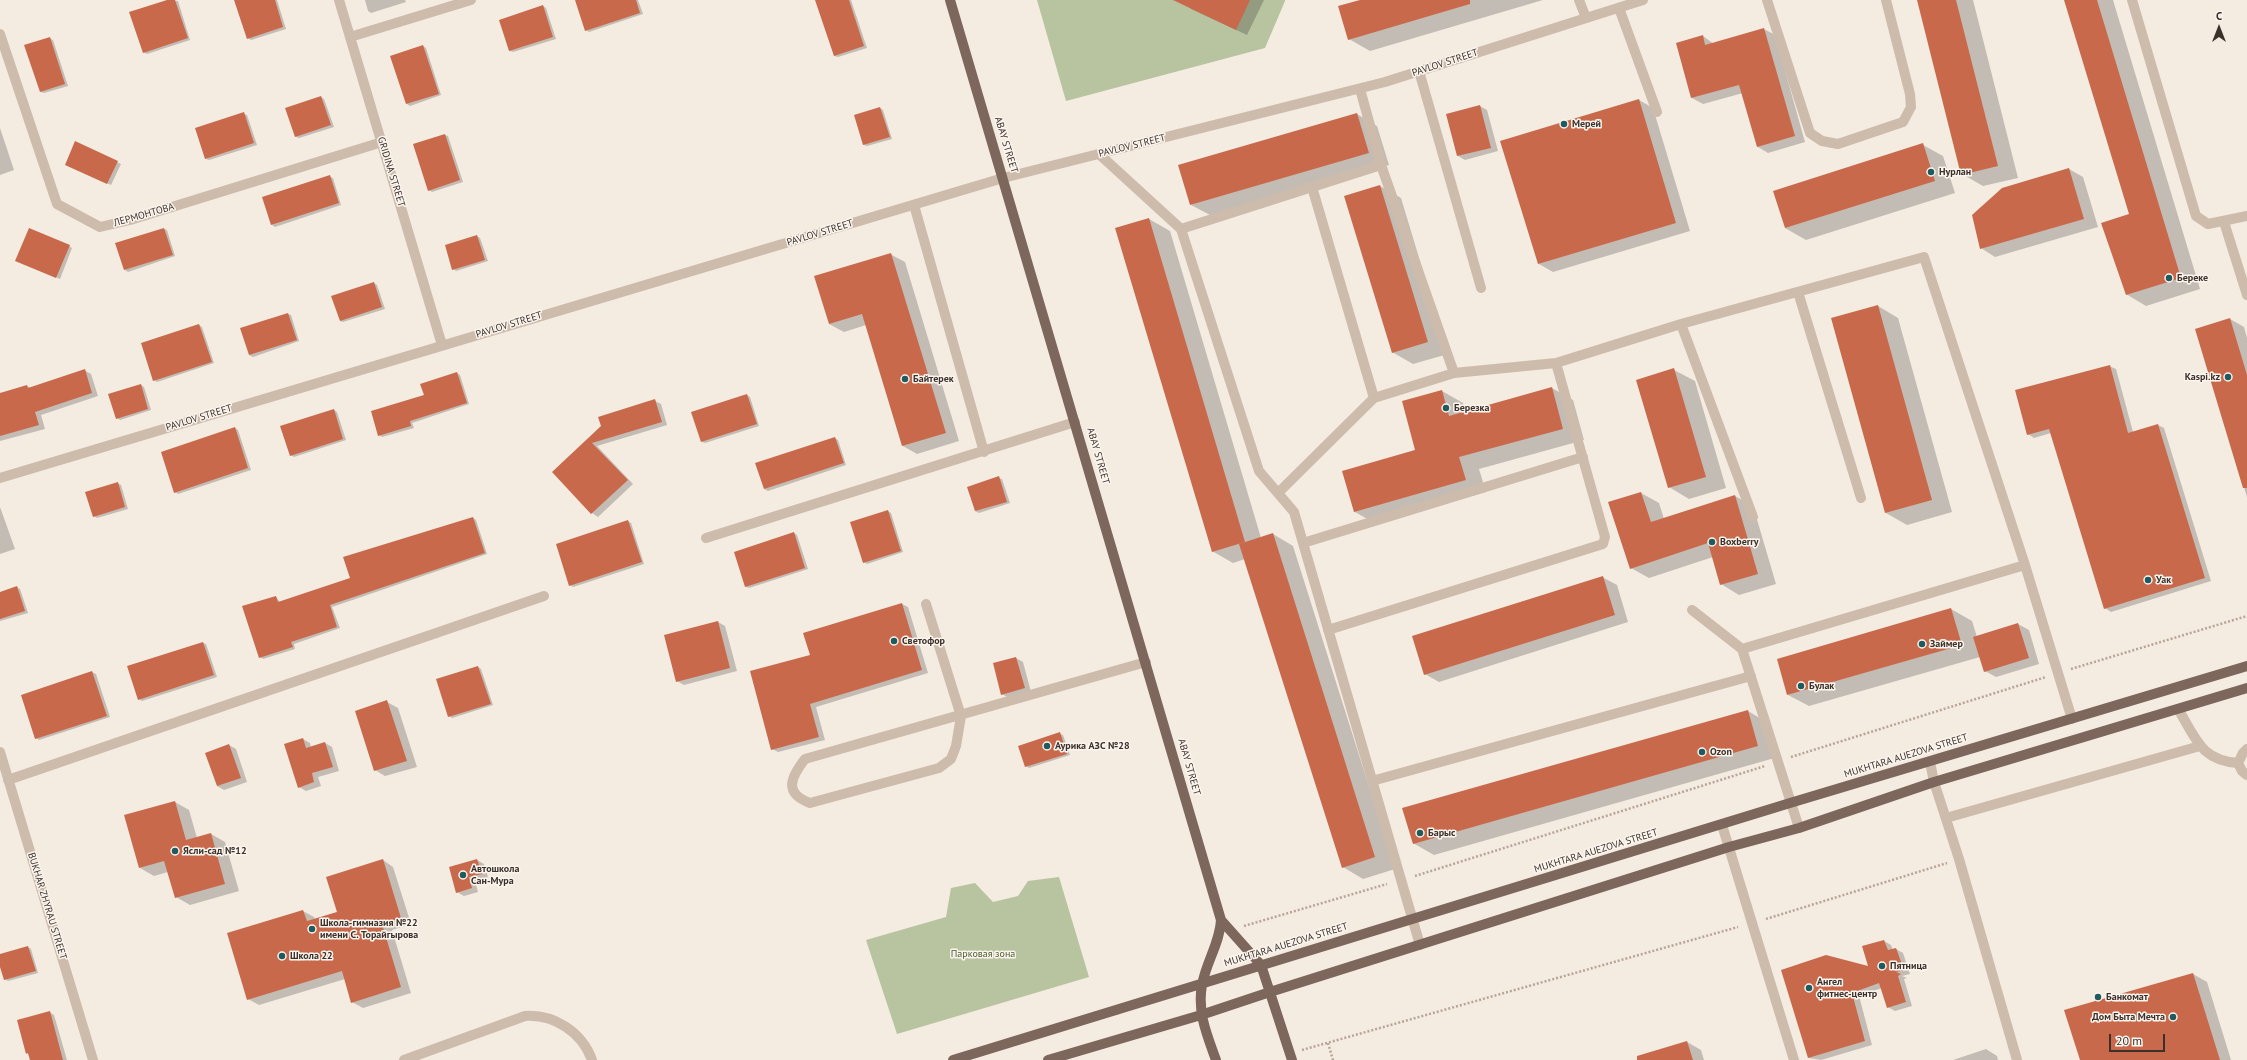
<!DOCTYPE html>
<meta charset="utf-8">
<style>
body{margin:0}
#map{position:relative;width:2247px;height:1060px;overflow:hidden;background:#f4ebe1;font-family:"PT Sans",sans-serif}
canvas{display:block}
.north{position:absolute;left:2199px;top:8px;width:40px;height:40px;-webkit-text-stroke:3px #fbf5ee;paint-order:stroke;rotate:0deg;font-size:11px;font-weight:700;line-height:16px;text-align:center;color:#3b302b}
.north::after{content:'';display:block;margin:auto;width:14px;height:18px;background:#3b302b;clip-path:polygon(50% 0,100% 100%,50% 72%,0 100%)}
.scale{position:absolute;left:2109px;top:1034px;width:56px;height:18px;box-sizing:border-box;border:2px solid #3b302b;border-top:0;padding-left:5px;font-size:12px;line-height:14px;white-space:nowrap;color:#3b302b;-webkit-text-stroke:3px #fbf5ee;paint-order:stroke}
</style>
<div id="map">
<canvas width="2247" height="1060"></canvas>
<div class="north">С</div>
<div class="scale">20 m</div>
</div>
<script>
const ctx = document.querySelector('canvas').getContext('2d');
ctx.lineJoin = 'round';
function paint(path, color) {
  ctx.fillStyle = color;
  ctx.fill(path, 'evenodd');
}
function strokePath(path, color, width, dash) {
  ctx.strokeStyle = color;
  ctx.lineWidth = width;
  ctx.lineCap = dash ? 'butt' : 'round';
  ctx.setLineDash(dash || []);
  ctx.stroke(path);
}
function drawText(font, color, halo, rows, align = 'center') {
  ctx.font = font + ' "PT Sans",sans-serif';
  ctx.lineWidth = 3;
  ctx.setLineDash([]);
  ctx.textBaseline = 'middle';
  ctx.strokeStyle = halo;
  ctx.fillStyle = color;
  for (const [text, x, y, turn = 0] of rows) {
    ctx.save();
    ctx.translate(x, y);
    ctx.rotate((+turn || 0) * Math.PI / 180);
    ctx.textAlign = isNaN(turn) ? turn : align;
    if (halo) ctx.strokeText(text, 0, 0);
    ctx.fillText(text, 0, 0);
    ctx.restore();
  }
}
paint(new Path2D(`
 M1037,0H1285V1L1265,48L1066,101Z
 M1059,877L1089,977L897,1034L866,940L946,917L951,888L975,883L993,902L1018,896L1028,881Z`), '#b8c4a0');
paint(new Path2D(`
 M170,0L178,1L190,40L147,54L143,52Z
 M235,0H277L286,29L251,40L248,38Z
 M365,0H405L406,2L371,13L368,11Z
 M583,0H638L643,14L589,32L586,30Z
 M821,0H851L867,48L838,57L834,56Z
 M1182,0H1264L1247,35L1191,9Z
 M1363,0H1543L1370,51L1349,39Z
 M1918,0H1973L2018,178L1983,186L1962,174Z
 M2065,0H2113L2200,289L2146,306L2126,294L2130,215Z
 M543,6L546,8L556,39L513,52L510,51L501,20Z
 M1764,29L1775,35L1805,142L1768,153L1758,147L1743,93L1703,104L1692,98L1677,43L1703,36L1714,44Z
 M49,38L53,40L68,86L44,93L41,92Z
 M423,46L426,48L441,95L410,106L407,104Z
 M321,97L324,99L334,127L299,138L296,137Z
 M1639,100L1653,108L1690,231L1553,272L1539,264Z
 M1480,106L1487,110L1498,151L1465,160L1458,156L1447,115Z
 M880,108L883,110L892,139L867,146L864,145L855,116Z
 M244,114L247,115L257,145L209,160L206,159Z
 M1357,114L1377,126L1389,165L1212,216L1191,205Z
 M0,128L14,170L0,175Z
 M445,135L448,136L463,182L432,192L429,190Z
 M76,143L121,164L111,185L69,166Z
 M1923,145L1943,156L1955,193L1806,240L1785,228Z
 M2069,169L2083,177L2098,227L1995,257L1981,248Z
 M330,177L333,178L341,205L275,227L272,225Z
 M1380,186L1401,198L1448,354L1413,364L1392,352Z
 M1149,219L1170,231L1261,538L1273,534L1293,546L1395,869L1363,879L1343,867L1245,559L1233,563L1212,551L1117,228Z
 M164,229L167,230L175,256L128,272L125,270Z
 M477,236L480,238L488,261L456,271L453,269Z
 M69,246L72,248L60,279L20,262Z
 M890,254L905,262L959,441L917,454L903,446L866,325L844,332L829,324Z
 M374,283L377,285L385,309L343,322L340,321Z
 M1878,306L1898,318L1952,512L1907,525L1886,513L1832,319Z
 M288,314L291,315L299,341L253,357L249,355Z
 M2230,319L2244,327L2247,338V497L2196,329Z
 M199,325L202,327L214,363L157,382L154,380L142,344Z
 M2109,366L2116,369L2133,432L2158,425L2164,428L2211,581L2111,612L2105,608L2051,433L2034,438L2028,434Z
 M84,370L91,374L98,396L41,415L45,429L0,441V394L27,386L31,388Z
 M1674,370L1695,381L1726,488L1689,499L1669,487Z
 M457,373L460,375L469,404L412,423L414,428L382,437L379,435Z
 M141,385L144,387L151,410L120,420L117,418Z
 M1552,388L1573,400L1584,440L1479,469L1486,492L1376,524L1355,512L1344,472L1416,450L1442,391L1463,403L1465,412Z
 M747,395L750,397L759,426L705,443L702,442Z
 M655,401L661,404L667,425L597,446L633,484L598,517L592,513L553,472L602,426Z
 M334,410L337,412L346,440L294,457L291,455Z
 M235,428L238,430L251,470L178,494L175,492Z
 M835,438L838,440L846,465L768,491L764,489Z
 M999,478L1002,479L1010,503L979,513L975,511Z
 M117,483L121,485L128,509L97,518L94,516Z
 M1641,493L1659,503L1664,519L1735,496L1753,506L1776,584L1739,595L1721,584L1713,557L1649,578L1631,568Z
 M0,507L15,549L0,554Z
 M888,511L891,513L903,552L867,564L864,562Z
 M473,518L476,520L487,554L332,607L340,628L294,644L295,649L263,659L260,657L276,597L280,602L351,579Z
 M628,521L631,523L644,564L573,587L570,585Z
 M794,533L797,535L808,569L749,588L746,587Z
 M1602,577L1617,585L1628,622L1439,682L1425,674Z
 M17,587L20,589L28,613L0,621V593Z
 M902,604L908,607L928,673L816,707L825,740L778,752L772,749L811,655Z
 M1951,609L1972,621L1977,637L2018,624L2029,630L2039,664L1996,677L1985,671L1980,657L1809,706L1788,695Z
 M718,622L725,626L737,671L684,685L677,681Z
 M203,643L206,644L217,677L142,701L139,699Z
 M1016,658L1023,662L1031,692L1009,698L1002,694Z
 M478,667L481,669L493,705L452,718L449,716L437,680Z
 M92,672L96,674L110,717L39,740L36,738Z
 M387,702L398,708L417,767L385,776L375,770Z
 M1748,711L1768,723L1778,757L1434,855L1413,843Z
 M1060,734L1063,735L1070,755L1029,768L1026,766Z
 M303,739L310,743L311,748L325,743L332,747L339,771L318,777L321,786L306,791L299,787Z
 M229,745L236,749L247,782L224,790L217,786Z
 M175,802L189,810L197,838L211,834L225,842L239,891L190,905L176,897L168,872L154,876L140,868Z
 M383,860L393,867L411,924L392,930L411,993L363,1008L352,1002L345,979L259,1005L248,999L303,911L314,917L315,919L338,912Z
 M477,860L484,864L488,877L475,881L478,892L464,896L457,892Z
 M1884,941L1891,945L1893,950L1896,949L1903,953L1910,974L1902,976L1907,978L1904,979L1912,1006L1895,1011L1888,1007L1882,988L1859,996L1872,1045L1821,1060L1809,1058L1782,971L1870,967Z
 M28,947L31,949L38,973L8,981L5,979L0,955Z
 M2193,974L2207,982L2231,1060H2081Z
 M49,1012L54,1015L67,1060H30L18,1021Z
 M1687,1042L1701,1050L1704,1060H1640Z
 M1986,1049L1997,1056L1998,1060H1953Z`), '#0003');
paint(new Path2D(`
 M167,0H175L188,38L143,53L129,12Z
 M234,0H275L283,27L247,39Z
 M575,0H636L640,13L585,31Z
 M815,0H849L864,46L834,56Z
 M1173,0H1250L1236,30Z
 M1360,0H1470V4L1348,40L1338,6Z
 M1917,0H1956L1998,166L1961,175Z
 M2064,0H2097L2181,278L2126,295L2101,223L2129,214Z
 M543,5L553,37L509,51L499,20Z
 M1764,28L1795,136L1757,147L1739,85L1691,98L1676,43L1703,35L1705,45Z
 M50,37L65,84L40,92L24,45Z
 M423,45L439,94L406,104L390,56Z
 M321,96L331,125L295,137L285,108Z
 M1639,99L1676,223L1538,264L1500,141Z
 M1480,105L1491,148L1457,156L1446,114Z
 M880,107L890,137L863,145L854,115Z
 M244,112L254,143L205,159L195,128Z
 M1357,113L1369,153L1190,205L1178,165Z
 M445,134L460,180L428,191L413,144Z
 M75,141L118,161L107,184L65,165Z
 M1923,143L1935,181L1785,228L1773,191Z
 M2069,168L2084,219L1980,249L1972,215L2002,188Z
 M330,175L339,203L271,225L262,197Z
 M1380,185L1428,342L1392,353L1344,196Z
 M1149,218L1245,542L1212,552L1115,228Z
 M29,228L70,245L56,278L15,261Z
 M164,228L173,255L124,270L115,243Z
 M477,235L485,260L452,270L445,245Z
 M891,253L946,433L902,446L862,314L829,324L814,276Z
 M374,282L382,307L340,321L331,296Z
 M1878,305L1932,500L1885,513L1831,318Z
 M288,313L297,340L249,355L240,328Z
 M2230,318L2247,375V488H2243L2195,329Z
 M199,324L212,362L153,381L141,343Z
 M2110,365L2128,433L2158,424L2205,578L2104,609L2049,429L2027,435L2015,390Z
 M1674,368L1706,477L1668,488L1636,380Z
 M85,369L92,393L35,412L39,425L0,436V393L27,385L28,388Z
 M457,372L467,403L410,421L411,426L378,436L371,411L424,395L420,384Z
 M141,384L148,409L116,419L108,394Z
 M1552,387L1563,429L1459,457L1466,480L1354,512L1342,471L1415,450L1402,401L1442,390L1449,416Z
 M747,394L757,424L701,442L691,412Z
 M655,399L662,422L592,443L628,480L591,514L552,472L601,426L598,417Z
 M334,409L343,439L290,456L280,426Z
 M235,427L248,468L174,493L161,452Z
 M835,437L844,463L764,489L755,463Z
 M999,476L1007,502L975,511L967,487Z
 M118,482L125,507L93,517L85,492Z
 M1641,492L1651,522L1735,495L1758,574L1720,585L1708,543L1630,569L1608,502Z
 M888,510L901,551L863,563L850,522Z
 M473,517L485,553L330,605L337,627L291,642L293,647L259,658L242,606L276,596L278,602L350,578L343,557Z
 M628,520L642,562L569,586L556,544Z
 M794,532L805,568L745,587L734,552Z
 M1273,533L1375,857L1342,868L1239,544Z
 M1603,576L1615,615L1424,675L1412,636Z
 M17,586L25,611L0,619V592Z
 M902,603L922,670L810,704L819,737L771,750L750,671L810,655L803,633Z
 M1951,608L1962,645L1787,695L1777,659Z
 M718,621L730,668L676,682L664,635Z
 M2018,623L2029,658L1984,672L1973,637Z
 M203,642L214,675L138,700L127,666Z
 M1016,657L1025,688L1001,695L993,663Z
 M478,666L491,704L448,717L436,679Z
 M92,671L107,716L35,739L21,695Z
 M387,700L407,761L374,771L355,711Z
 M1748,710L1758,746L1413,844L1402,808Z
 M1060,732L1067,754L1025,767L1018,746Z
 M303,738L306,748L325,742L333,767L312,773L314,782L298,788L284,744Z
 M229,744L241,778L217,786L205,753Z
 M175,801L186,840L211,833L225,884L175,898L164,861L139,868L124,815Z
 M383,859L401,918L382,924L401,987L351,1003L342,971L247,1000L227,933L303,910L307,921L337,912L326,877Z
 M477,859L482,874L469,877L472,888L456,893L449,867Z
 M1884,940L1888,950L1896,948L1904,970L1896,972L1901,974L1898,976L1906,1002L1887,1008L1879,983L1852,993L1865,1041L1808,1058L1781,970L1826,955L1868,966L1862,946Z
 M28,946L36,971L4,980L0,967V954Z
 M2193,973L2220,1060H2080L2064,1010Z
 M50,1011L63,1060H30L28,1053L26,1054L17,1020Z
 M1687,1041L1693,1060H1637V1056Z`), '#c8694b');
strokePath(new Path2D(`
 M2071,669L2247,616
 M1791,757L2046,677
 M1415,876L1765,766
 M1766,919L1947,863
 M1244,926L1387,884
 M1328,1043L1333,1060
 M1302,1050L1738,927`), '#b9a596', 2.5, [2, 2]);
strokePath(new Path2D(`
 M339,0L442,345
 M1579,0L1586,18
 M1767,0L1810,133L1822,141L1838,144L1903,122L1911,107L1910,94L1886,0
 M2132,0L2196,216L2208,224L2247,216
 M1619,8L1657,112
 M0,34L57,204L100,227L130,220L382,142
 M350,37L471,0
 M1419,71L1481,288
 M1360,89L1381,165L1181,229L1259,471L1294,512L1420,945
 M1099,154L1181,229
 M1312,187L1374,398
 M914,205L984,452
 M2224,222L2247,295
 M1798,292L1861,498
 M1681,324L1753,517
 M1454,373L1556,363L1681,324L1924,257L2025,565L2072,719
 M0,478L1003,178L1385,82L1643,0
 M1278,493L1374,398L1454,373L1381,165
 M706,538L1075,422
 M1303,543L1583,457
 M926,604L961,716L956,746L951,759L939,768L810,803C783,793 791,777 805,759L1146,662
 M1692,610L1742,649L1799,828
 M1328,630L1603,544L1605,537L1556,363
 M1742,649L2025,565
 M2178,709C2196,738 2200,760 2238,763
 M2247,749L2243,753L2238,763L2242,771L2247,775
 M0,752L93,1060
 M1930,762L1934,782L1959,859L2017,1060
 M8,780L544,596
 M1372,781L1751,676
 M1946,818L2200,746
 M1722,825L1794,1060
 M404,1060L525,1016C554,1014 582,1032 592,1060`), '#cdbbac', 10);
strokePath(new Path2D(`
 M950,0L1221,920C1220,943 1206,962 1202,985C1197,1012 1207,1035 1216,1060
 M1221,920L1261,965L1292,1060
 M953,1060L1790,803L2247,666
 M1048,1060L1201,1015L1270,992L1729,847L1799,828L1934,782L2247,688`), '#7d675c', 10);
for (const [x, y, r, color] of [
 [1564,124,4,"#1f5a5e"],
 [1931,172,4,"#1f5a5e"],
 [2169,278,4,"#1f5a5e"],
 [2228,377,4,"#1f5a5e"],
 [905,379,4,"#1f5a5e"],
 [1446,408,4,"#1f5a5e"],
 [1712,542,4,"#1f5a5e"],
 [2148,580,4,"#1f5a5e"],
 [894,641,4,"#1f5a5e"],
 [1922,644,4,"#1f5a5e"],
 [1801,686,4,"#1f5a5e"],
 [1047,746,4,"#1f5a5e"],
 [1702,752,4,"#1f5a5e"],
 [1420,833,4,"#1f5a5e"],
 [175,851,4,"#1f5a5e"],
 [463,875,4,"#1f5a5e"],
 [312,929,4,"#1f5a5e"],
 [282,956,4,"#1f5a5e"],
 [1882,966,4,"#1f5a5e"],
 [1809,988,4,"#1f5a5e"],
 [2098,997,4,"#1f5a5e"],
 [2173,1017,4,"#1f5a5e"]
]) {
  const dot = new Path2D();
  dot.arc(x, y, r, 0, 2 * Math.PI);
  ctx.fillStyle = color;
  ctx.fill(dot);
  strokePath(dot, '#fbf5ee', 1.5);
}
drawText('10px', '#3b302b', '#fbf5ee', [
 ["PAVLOV STREET",1445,63,-18],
 ["ABAY STREET",1006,145,73],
 ["PAVLOV STREET",1132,146,-14],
 ["GRIDINA STREET",391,172,73],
 ["ЛЕРМОНТОВА",144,215,-16],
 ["PAVLOV STREET",820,233,-17],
 ["PAVLOV STREET",509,325,-17],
 ["PAVLOV STREET",199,418,-17],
 ["ABAY STREET",1098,456,74],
 ["MUKHTARA AUEZOVA STREET",1906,756,-17],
 ["ABAY STREET",1189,767,74],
 ["MUKHTARA AUEZOVA STREET",1596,851,-17],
 ["BUKHAR ZHYRAU STREET",47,906,73],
 ["MUKHTARA AUEZOVA STREET",1286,945,-17]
]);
drawText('bold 10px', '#3b302b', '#fbf5ee', [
 ["Мерей",1572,124],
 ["Нурлан",1939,172],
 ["Береке",2177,278],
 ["Kaspi.kz",2220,377,"right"],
 ["Байтерек",913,379],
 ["Березка",1454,408],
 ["Boxberry",1720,542],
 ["Уак",2156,580],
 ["Светофор",902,641],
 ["Займер",1930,644],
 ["Булак",1809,686],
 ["Аурика АЗС №28",1055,746],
 ["Ozon",1710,752],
 ["Барыс",1428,833],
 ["Ясли-сад №12",183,851],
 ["Автошкола",471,869],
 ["Сан-Мура",471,881],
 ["Школа-гимназия №22",320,923],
 ["имени С. Торайгырова",320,935],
 ["Школа 22",290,956],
 ["Пятница",1890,966],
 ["Ангел",1817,982],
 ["фитнес-центр",1817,994],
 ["Банкомат",2106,997],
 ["Дом Быта Мечта",2165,1017,"right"]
], 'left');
drawText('10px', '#4a5a2e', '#fbf5ee', [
 ["Парковая зона",983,954]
]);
</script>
